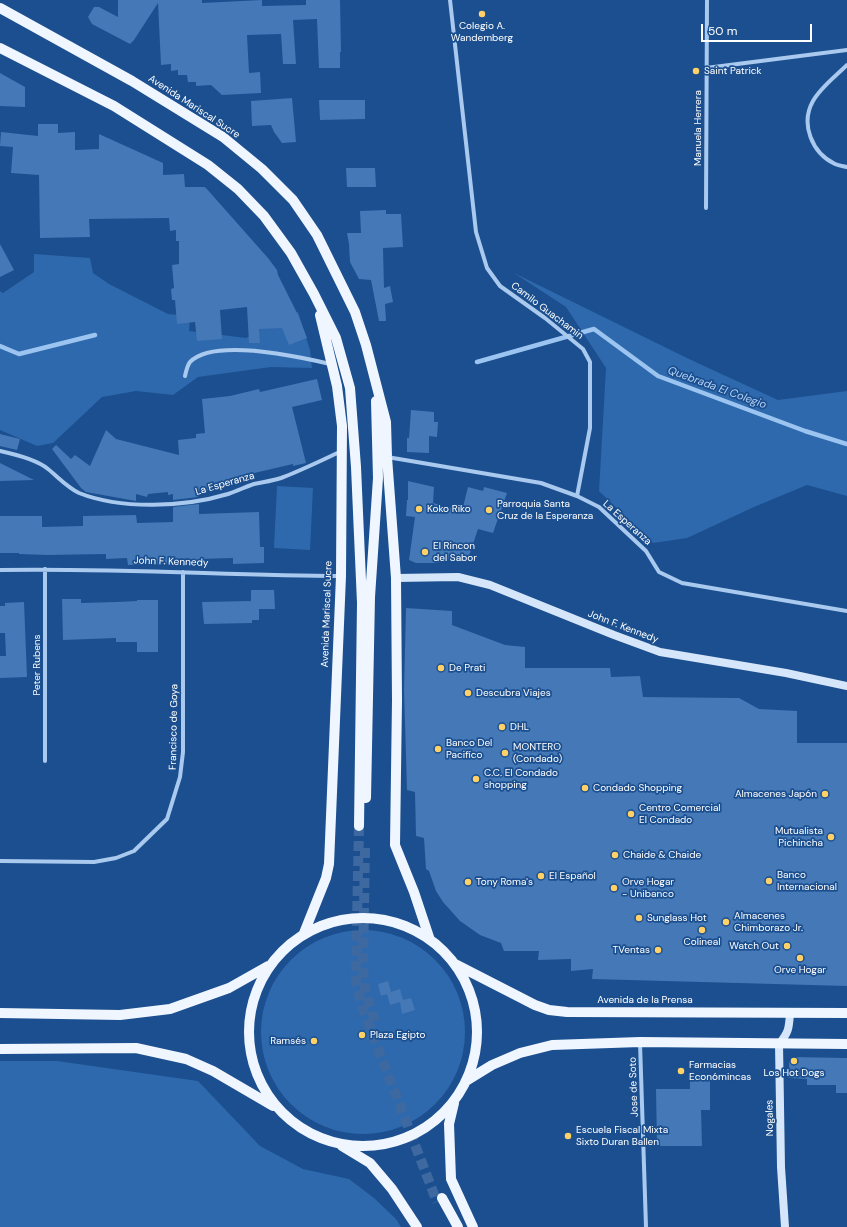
<!DOCTYPE html>
<meta charset="utf-8">
<style>
body{margin:0}
#map{position:relative;width:847px;height:1227px;overflow:hidden;background:#1b4f8f;font-family:"DM Sans",sans-serif}
canvas{display:block}
.scale{position:absolute;left:701px;top:24px;width:111px;height:18px;box-sizing:border-box;border:2px solid #fff;border-top:0;padding-left:5px;font-size:12px;line-height:14px;white-space:nowrap;color:#fff;-webkit-text-stroke:3px #1b4f8f;paint-order:stroke}
</style>
<div id="map">
<canvas width="847" height="1227"></canvas>
<div class="scale">50 m</div>
</div>
<script>
const ctx = document.querySelector('canvas').getContext('2d');
ctx.lineJoin = 'round';
function paint(path, color) {
  ctx.fillStyle = color;
  ctx.fill(path, 'evenodd');
}
function strokePath(path, color, width, dash) {
  ctx.strokeStyle = color;
  ctx.lineWidth = width;
  ctx.lineCap = dash ? 'butt' : 'round';
  ctx.setLineDash(dash || []);
  ctx.stroke(path);
}
function drawText(font, color, halo, rows, align = 'center') {
  ctx.font = font + ' "DM Sans",sans-serif';
  ctx.lineWidth = 3.5;
  ctx.setLineDash([]);
  ctx.textBaseline = 'middle';
  ctx.strokeStyle = halo;
  ctx.fillStyle = color;
  for (const [text, x, y, turn = 0] of rows) {
    ctx.save();
    ctx.translate(x, y);
    ctx.rotate((+turn || 0) * Math.PI / 180);
    ctx.textAlign = isNaN(turn) ? turn : align;
    if (halo) ctx.strokeText(text, 0, 0);
    ctx.fillText(text, 0, 0);
    ctx.restore();
  }
}
paint(new Path2D(`
 M34,254L90,258L93,273L109,284L168,314L190,316L189,331L246,338L259,331L261,321L277,319L298,312L310,350L312,368L271,367L198,377L173,395L136,391L102,397L53,443L37,446L0,430V291L3,293L34,272Z
 M514,273L689,359L778,400L847,391V496L807,485L754,507L687,538L653,543L599,491L606,368L566,307Z
 M277,486L313,488L310,550L274,548Z
 M261 1032a102 102 0 1 1 204 0a102 102 0 1 1-204 0Z
 M0,1061H57L198,1081L260,1146L303,1169L349,1179L374,1198L396,1219L401,1227H0Z`), '#2e69ad');
strokePath(new Path2D(`
 M0,346L19,354L95,335
 M477,362L594,329L658,376L805,431L847,444`), '#9cc4f0', 4.5);
paint(new Path2D(`
 M118,0H202V3L262,0V6L306,5V0H340L341,52H340V68H319L317,19L293,20L296,64H283L281,34L247,35L249,73L260,72L261,93L222,95L211,85L196,86V82H188L187,75H178V70L171,71V64L161,65L158,3L134,40L130,44L92,24L88,17L94,7H99L118,17Z
 M0,73L25,87V107L0,106Z
 M292,98L296,142L282,143L274,132L271,125L252,126L251,101Z
 M319,100H365V119L320,120Z
 M38,124H58V133L75,132V150L99,149V134L163,163V175L184,174L185,187H204L206,188L268,258L277,270L278,275L299,317L307,338L289,345L282,328L259,329L260,343H249L247,307L220,310L222,339L197,341L195,322L177,324L175,300H172L171,289L174,288L172,265L179,264V241H176V230L170,231L169,218L89,219L90,237L40,238L39,175L11,173L13,147L0,146L1,132L38,136Z
 M346,168H375L376,187H347Z
 M386,210V214H401L403,247L383,248L384,288L390,286L393,302L385,304L386,321H379L371,280L359,279L350,262L349,244L347,233H361L360,211Z
 M0,244L14,270L0,277Z
 M317,379L322,400L292,407L306,463L293,466V464L250,474L251,478L235,482V481L198,494V497L173,500V494L168,495V492L148,494L147,497L136,494V501L86,492L81,488L52,449L56,445L71,459L75,455L90,466L106,430L116,439L179,455L178,440L196,438V434L205,433L202,399L230,396L259,389L260,392Z
 M411,410L434,412V422H438L437,437L429,436V453L407,452V438H409Z
 M0,434L20,439L17,450L0,446Z
 M0,463L34,480L0,481Z
 M408,481L434,487L433,503L462,511L468,487L483,491L484,487L507,493L493,533L478,529L467,562L440,558L439,563H416L409,560L415,517L406,516L407,500H408Z
 M199,504V514L259,512L260,547H264V563L233,564V558L198,559V562H173V564L128,565L127,558L106,559V554L48,555L19,554V553H0V516H42V527L83,526V516L136,515L137,523L173,522V507Z
 M251,590H274L275,609H259V620H252V623L204,624L202,602L251,601Z
 M62,599H81V603L116,602L137,601V600H158V652H137V642H116V638L63,640Z
 M24,602L27,677L0,678V656H6L5,633H0V606H5V603Z
 M406,608L452,611V625L505,645L525,647V668H610L611,677L640,676L643,697L739,698L759,709L797,711V743H847V986L592,979L593,969L571,971V959L538,960L539,951H504L501,943L480,935L460,921L443,902L436,891L429,871L426,869L424,838L416,836L415,792L407,790L404,690Z
 M388,981L391,992L400,989L403,1000L411,998L415,1010L402,1014L400,1002L390,1005L387,994L381,996L378,984Z
 M792,1057L847,1058V1093H836V1085H807V1079L789,1078V1062Z
 M690,1081H710V1110H701L702,1146H657L656,1089H690Z`), '#4478b7');
strokePath(new Path2D(`
 M359,826L356,969V982L362,1007L437,1202
 M365,848L363,969L365,989L375,1022`), '#3d69a0', 10, [10, 5]);
strokePath(new Path2D(`
 M450,0L476,232L487,268L500,286L545,318L583,349L590,362V428L577,496
 M847,65C836,76 821,87 813,101C800,124 812,153 835,164C839,166 843,166 847,167
 M706,68L847,50
 M706,208L707,0
 M185,376C186,372 187,366 190,362C214,338 300,357 330,364
 M0,451C14,454 37,460 48,469C58,477 67,487 79,493C122,510 185,507 228,494C237,491 245,487 254,484C263,482 272,481 281,478C300,471 322,460 342,451
 M387,457L541,483L577,496L599,507L646,551L659,572L682,583L847,611
 M45,569V761
 M0,570C114,568 227,575 341,576
 M0,861L94,862L116,858L134,851L167,819L180,777L183,752V572
 M640,1043L646,1227`), '#a9c9ee', 4);
strokePath(new Path2D(`
 M396,578L458,577L490,585L614,635L660,652L786,673L847,686
 M785,1227L781,1167L779,1044C789,1032 789,1028 790,1013`), '#d6e6fa', 8);
strokePath(new Path2D(`
 M0,8L132,81L223,137L262,169L293,200L317,235L355,312L366,345L386,422L387,457L396,578L397,700L395,845L414,892L430,940
 M0,48L114,106L208,165L238,189L264,216L291,253L314,294L336,338L350,388L356,467L362,603L359,826
 M366,798L370,597L378,478L376,401
 M249 1032a114 114 0 1 1 228 0a114 114 0 1 1-228 0Z
 M304,933L326,878L329,864L341,576L342,426L337,386L320,315
 M455,964L535,1005L549,1010L567,1012L847,1013
 M0,1013L120,1015L170,1009L229,988L268,966
 M0,1049L136,1048L186,1059L213,1071L273,1106
 M466,1081L492,1065L520,1053L552,1045L640,1042L847,1044
 M454,1103L449,1124L451,1179L473,1227
 M342,1146L370,1163L392,1189L417,1227
 M442,1198L458,1227`), '#f0f6ff', 10);
for (const [x, y, r, color] of [
 [482,14,4,"#ffd166"],
 [696,71,4,"#ffd166"],
 [419,509,4,"#ffd166"],
 [489,510,4,"#ffd166"],
 [425,552,4,"#ffd166"],
 [441,668,4,"#ffd166"],
 [468,693,4,"#ffd166"],
 [502,727,4,"#ffd166"],
 [438,749,4,"#ffd166"],
 [505,753,4,"#ffd166"],
 [476,779,4,"#ffd166"],
 [585,788,4,"#ffd166"],
 [825,794,4,"#ffd166"],
 [631,814,4,"#ffd166"],
 [831,837,4,"#ffd166"],
 [615,855,4,"#ffd166"],
 [541,876,4,"#ffd166"],
 [769,881,4,"#ffd166"],
 [468,882,4,"#ffd166"],
 [614,888,4,"#ffd166"],
 [639,918,4,"#ffd166"],
 [726,922,4,"#ffd166"],
 [702,930,4,"#ffd166"],
 [787,946,4,"#ffd166"],
 [658,950,4,"#ffd166"],
 [800,958,4,"#ffd166"],
 [362,1035,4,"#ffd166"],
 [314,1041,4,"#ffd166"],
 [794,1061,4,"#ffd166"],
 [681,1071,4,"#ffd166"],
 [568,1136,4,"#ffd166"]
]) {
  const dot = new Path2D();
  dot.arc(x, y, r, 0, 2 * Math.PI);
  ctx.fillStyle = color;
  ctx.fill(dot);
  strokePath(dot, '#1b4f8f', 1.5);
}
drawText('10px', '#fff', '#1b4f8f', [
 ["Colegio A.",482,26,"center"],
 ["Wandemberg",482,38,"center"],
 ["Saint Patrick",704,71],
 ["Parroquia Santa",497,504],
 ["Cruz de la Esperanza",497,516],
 ["Koko Riko",427,509],
 ["El Rincon",433,546],
 ["del Sabor",433,558],
 ["De Prati",449,668],
 ["Descubra Viajes",476,693],
 ["DHL",510,727],
 ["Banco Del",446,743],
 ["Pacifíco",446,755],
 ["MONTERO",513,747],
 ["(Condado)",513,759],
 ["C.C. El Condado",484,773],
 ["shopping",484,785],
 ["Condado Shopping",593,788],
 ["Almacenes Japón",817,794,"right"],
 ["Centro Comercial",639,808],
 ["El Condado",639,820],
 ["Mutualista",823,831,"right"],
 ["Pichincha",823,843,"right"],
 ["Chaide & Chaide",623,855],
 ["Banco",777,875],
 ["Internacional",777,887],
 ["El Español",549,876],
 ["Tony Roma's",476,882],
 ["Orve Hogar",622,882],
 ["- Unibanco",622,894],
 ["Almacenes",734,916],
 ["Chimborazo Jr.",734,928],
 ["Sunglass Hot",647,918],
 ["Colineal",702,942,"center"],
 ["Watch Out",779,946,"right"],
 ["TVentas",650,950,"right"],
 ["Orve Hogar",800,970,"center"],
 ["Plaza Egipto",370,1035],
 ["Ramsés",306,1041,"right"],
 ["Farmacias",689,1065],
 ["Económincas",689,1077],
 ["Los Hot Dogs",794,1073,"center"],
 ["Escuela Fiscal Mixta",576,1130],
 ["Sixto Duran Ballen",576,1142]
], 'left');
drawText('10px', '#fff', '#1b4f8f', [
 ["Avenida Mariscal Sucre",194,107,33],
 ["Manuela Herrera",698,128,-90],
 ["Camilo Guachamin",547,311,37],
 ["La Esperanza",225,484,-16],
 ["La Esperanza",627,523,42],
 ["John F. Kennedy",171,562,2],
 ["Avenida Mariscal Sucre",327,614,-88],
 ["John F. Kennedy",623,627,21],
 ["Peter Rubens",37,665,-90],
 ["Francisco de Goya",174,727,-89],
 ["Avenida de la Prensa",645,1000],
 ["Jose de Soto",634,1087,-92],
 ["Nogales",770,1118,-91]
]);
drawText('italic 11px', '#b5d3f5', '#1b4f8f', [
 ["Quebrada El Colegio",717,388,20]
]);
</script>
